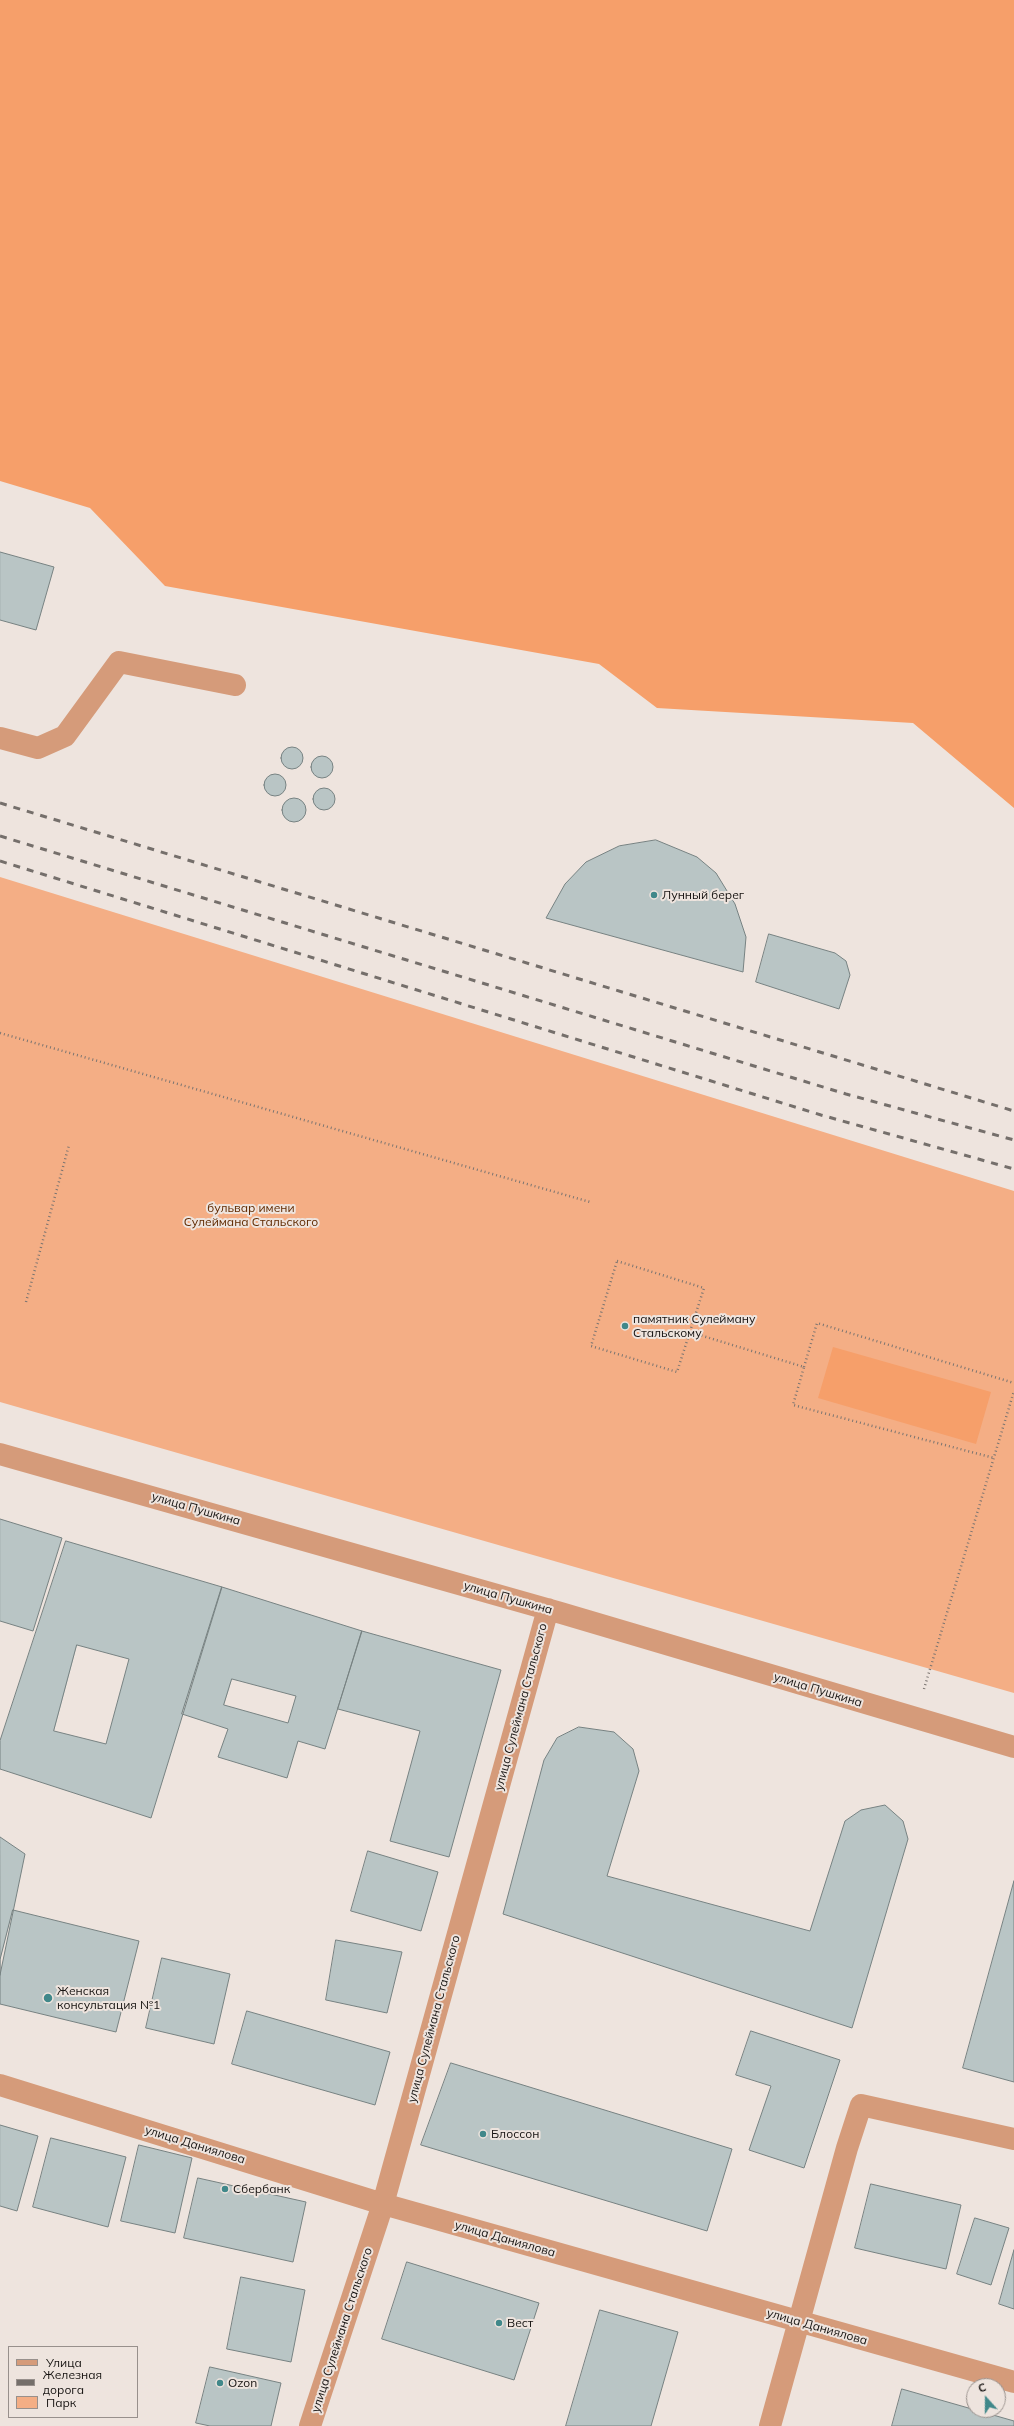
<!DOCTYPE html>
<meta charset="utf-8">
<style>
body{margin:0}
#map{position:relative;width:1014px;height:2426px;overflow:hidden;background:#eee4de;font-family:Mulish,sans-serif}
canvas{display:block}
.legend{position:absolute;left:8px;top:2346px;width:130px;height:72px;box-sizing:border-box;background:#eee4de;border:1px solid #98908c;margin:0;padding:5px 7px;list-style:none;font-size:12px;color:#161311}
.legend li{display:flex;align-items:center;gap:8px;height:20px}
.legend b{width:20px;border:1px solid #98908c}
.north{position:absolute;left:966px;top:2378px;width:40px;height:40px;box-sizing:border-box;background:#eee4de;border:1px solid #98908c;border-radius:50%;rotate:339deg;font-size:11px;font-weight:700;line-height:16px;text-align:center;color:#161311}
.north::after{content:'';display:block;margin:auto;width:14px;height:18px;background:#40888a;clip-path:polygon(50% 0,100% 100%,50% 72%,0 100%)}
</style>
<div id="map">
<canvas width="1014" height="2426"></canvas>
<ul class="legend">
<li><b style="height:5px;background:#d59b7a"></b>Улица</li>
<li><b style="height:5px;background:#756f6b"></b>Железная дорога</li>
<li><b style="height:11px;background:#f4ae85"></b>Парк</li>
</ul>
<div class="north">С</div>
</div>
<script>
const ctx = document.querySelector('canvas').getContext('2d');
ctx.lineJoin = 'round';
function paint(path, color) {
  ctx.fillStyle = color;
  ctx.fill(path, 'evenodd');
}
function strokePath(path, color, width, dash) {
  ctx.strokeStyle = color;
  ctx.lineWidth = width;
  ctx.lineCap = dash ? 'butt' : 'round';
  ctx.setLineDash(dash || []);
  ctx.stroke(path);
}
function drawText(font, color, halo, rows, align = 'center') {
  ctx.font = font + ' Mulish,sans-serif';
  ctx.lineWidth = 4;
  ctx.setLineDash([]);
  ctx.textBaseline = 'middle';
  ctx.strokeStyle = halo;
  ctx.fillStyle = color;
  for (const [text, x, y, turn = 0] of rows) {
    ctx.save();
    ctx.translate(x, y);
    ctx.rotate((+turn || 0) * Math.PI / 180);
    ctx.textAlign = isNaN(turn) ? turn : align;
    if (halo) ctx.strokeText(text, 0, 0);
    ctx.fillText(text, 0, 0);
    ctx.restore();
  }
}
paint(new Path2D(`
 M0,877L1014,1191V1693L0,1402Z`), '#f4ae85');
paint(new Path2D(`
 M0,0H1014V808L913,723L657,708L599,664L165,586L90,508L0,481Z
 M833,1347L991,1392L976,1444L818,1398Z`), '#f69f6a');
const building = new Path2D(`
 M0,552L54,567L36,630L0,620Z
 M281 758a11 11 0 1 1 22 0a11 11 0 1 1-22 0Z
 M311 767a11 11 0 1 1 22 0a11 11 0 1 1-22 0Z
 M264 785a11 11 0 1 1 22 0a11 11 0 1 1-22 0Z
 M313 799a11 11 0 1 1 22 0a11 11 0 1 1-22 0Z
 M282 810a12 12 0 1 1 24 0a12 12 0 1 1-24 0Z
 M656,840L697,857L716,873L735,904L746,937L743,972L546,918L565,884L586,862L619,846Z
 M769,934L835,953L846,961L850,975L839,1009L756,982Z
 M0,1519L62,1538L33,1631L0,1621Z
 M66,1541L222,1587L151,1818L0,1769V1741ZM77,1645L129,1659L106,1744L54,1731Z
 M222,1587L362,1631L325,1749L298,1741L287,1778L218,1757L228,1729L182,1714ZM232,1679L296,1696L288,1723L224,1705Z
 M362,1631L501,1670L449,1857L390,1841L420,1731L338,1709Z
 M579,1727L614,1732L633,1749L639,1771L607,1876L810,1931L845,1821L861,1810L885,1805L903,1821L908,1839L852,2028L503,1914L544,1760L557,1738Z
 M0,1837L25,1854L0,1975Z
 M368,1851L438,1872L421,1931L351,1911Z
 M1014,1881V2082L963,2068Z
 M13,1910L139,1941L116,2032L0,2004V1960Z
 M336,1940L402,1952L387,2013L326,2000Z
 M162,1958L230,1974L214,2044L146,2028Z
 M247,2011L390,2052L375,2105L232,2064Z
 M751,2031L840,2060L804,2168L749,2150L771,2086L736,2075Z
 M451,2063L732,2149L707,2231L421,2145Z
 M0,2125L38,2136L17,2211L0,2206Z
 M51,2138L126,2157L108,2227L33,2207Z
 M139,2145L192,2158L175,2233L121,2221Z
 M198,2178L306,2202L293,2262L184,2238Z
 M871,2184L961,2205L946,2269L855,2248Z
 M975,2218L1009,2228L991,2285L957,2274Z
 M1014,2250V2309L999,2304Z
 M407,2262L539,2303L514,2380L382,2339Z
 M241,2277L305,2290L291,2362L227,2349Z
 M600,2310L678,2332L651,2426H566Z
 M210,2367L281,2383L271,2426H210L196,2423Z
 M902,2389L1014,2421V2426H892Z`);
paint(building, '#b9c5c5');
strokePath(building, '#778282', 1);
strokePath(new Path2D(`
 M0,1033L590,1202
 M617,1261L704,1288L677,1372L591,1346Z
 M26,1302L69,1145
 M690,1332L804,1367L793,1405L994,1458
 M804,1367L817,1323L1014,1383
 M924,1689L1014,1391`), '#7b7571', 2.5, [1, 3]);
strokePath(new Path2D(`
 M0,738L38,748L65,736L119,662L235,685
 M0,1454L561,1613L1014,1747
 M0,2085L383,2204L1014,2382
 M310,2426L383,2204L548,1609
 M770,2426L847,2148L861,2105L1014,2139`), '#d59b7a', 22);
strokePath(new Path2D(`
 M0,803L1014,1111
 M0,836L846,1094L1014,1140
 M0,861L821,1115L1014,1169`), '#756f6b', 3, [7, 7]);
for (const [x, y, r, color] of [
 [654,895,4,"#40888a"],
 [625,1326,4,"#40888a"],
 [48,1998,5,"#40888a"],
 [483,2134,4,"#40888a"],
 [225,2189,4,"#40888a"],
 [499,2323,4,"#40888a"],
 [220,2383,4,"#40888a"]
]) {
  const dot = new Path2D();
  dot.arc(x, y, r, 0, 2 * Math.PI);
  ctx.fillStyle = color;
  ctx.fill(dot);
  strokePath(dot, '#eee4de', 1.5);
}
drawText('12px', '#161311', '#eee4de', [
 ["Лунный берег",662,895],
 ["памятник Сулейману",633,1319],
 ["Стальскому",633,1333],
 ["Женская",57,1991],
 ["консультация №1",57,2005],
 ["Блоссон",491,2134],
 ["Сбербанк",233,2189],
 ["Вест",507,2323],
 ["Ozon",228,2383]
], 'left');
drawText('12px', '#602a00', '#eee4de', [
 ["бульвар имени",251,1208],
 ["Сулеймана Стальского",251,1222]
]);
drawText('12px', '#161311', '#eee4de', [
 ["улица Пушкина",196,1509,16],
 ["улица Пушкина",508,1598,16],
 ["улица Пушкина",818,1690,17],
 ["улица Сулеймана Стальского",521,1707,-75],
 ["улица Сулеймана Стальского",434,2019,-75],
 ["улица Даниялова",195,2145,17],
 ["улица Даниялова",505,2239,16],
 ["улица Даниялова",817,2327,16],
 ["улица Сулеймана Стальского",342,2330,-72]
]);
</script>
